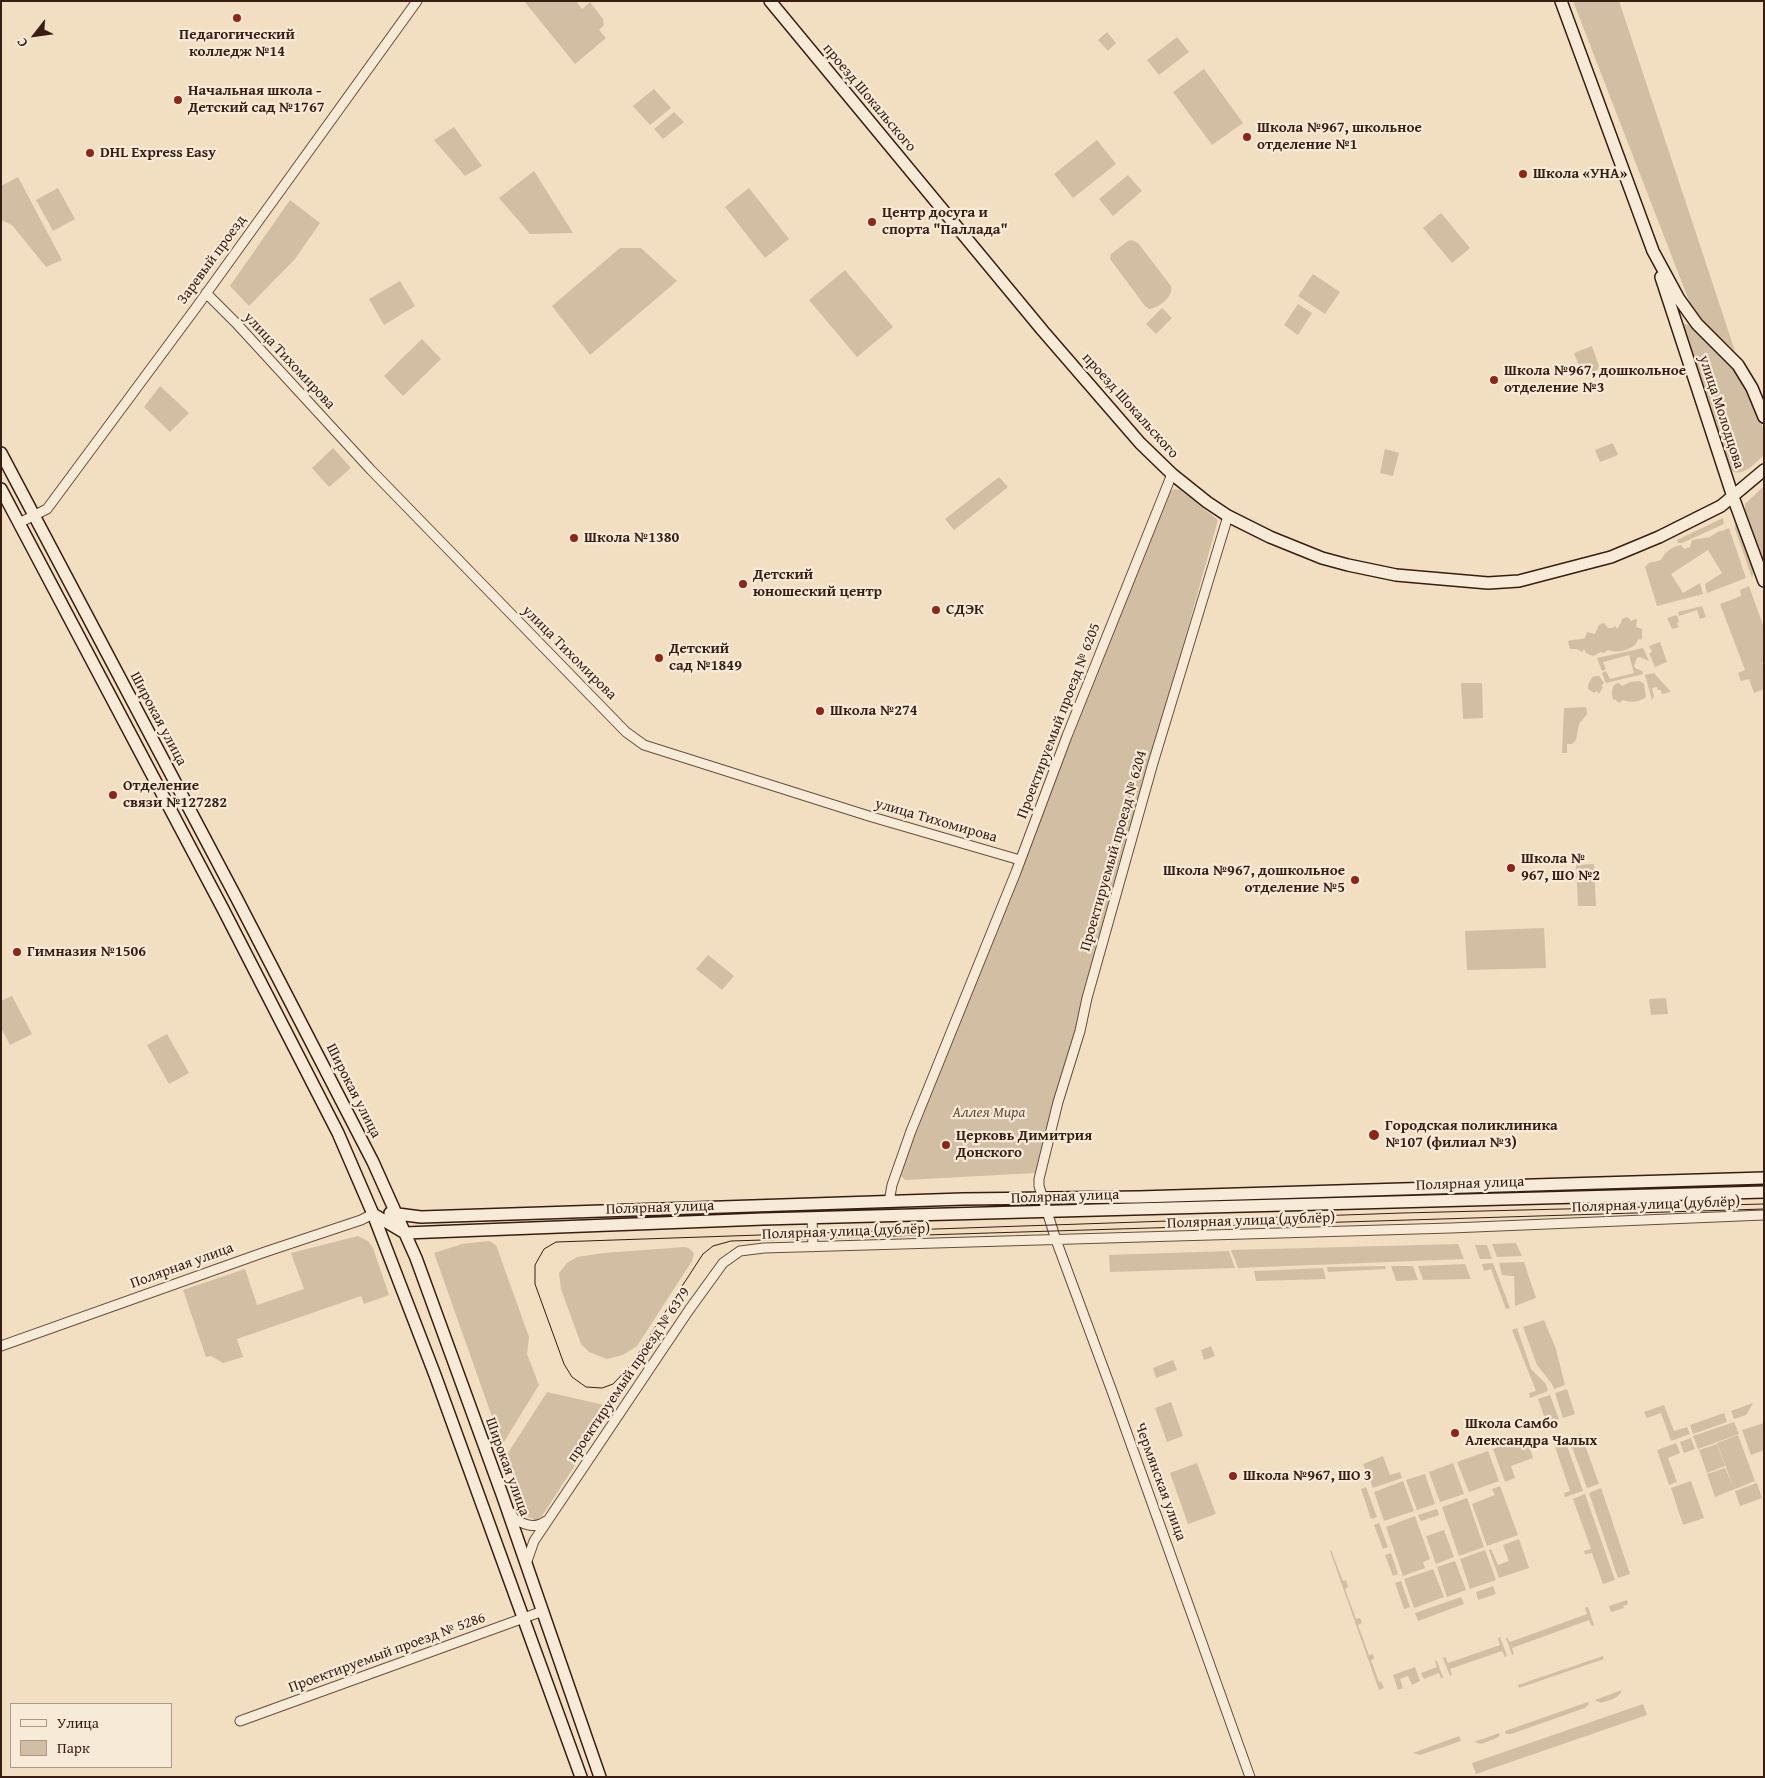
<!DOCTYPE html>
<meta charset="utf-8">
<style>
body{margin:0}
#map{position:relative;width:1765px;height:1778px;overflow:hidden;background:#f2dfc1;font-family:"Gentium Book Plus",serif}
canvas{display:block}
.frame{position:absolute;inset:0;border:2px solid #381d13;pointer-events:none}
.legend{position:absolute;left:10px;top:1703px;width:162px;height:65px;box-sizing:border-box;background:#f7ead7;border:1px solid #ab9889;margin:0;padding:6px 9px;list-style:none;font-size:15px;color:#381d13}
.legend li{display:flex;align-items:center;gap:10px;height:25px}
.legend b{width:25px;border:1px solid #ab9889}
.north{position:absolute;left:10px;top:10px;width:50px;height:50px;-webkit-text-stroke:4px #f7ead7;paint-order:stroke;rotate:240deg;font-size:14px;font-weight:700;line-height:20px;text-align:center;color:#381d13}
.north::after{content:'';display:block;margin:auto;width:18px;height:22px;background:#381d13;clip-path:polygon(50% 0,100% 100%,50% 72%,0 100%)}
</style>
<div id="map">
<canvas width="1765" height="1778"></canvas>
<div class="frame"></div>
<ul class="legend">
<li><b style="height:6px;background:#f7ead7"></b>Улица</li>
<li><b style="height:14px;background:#d2bea3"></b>Парк</li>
</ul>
<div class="north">С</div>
</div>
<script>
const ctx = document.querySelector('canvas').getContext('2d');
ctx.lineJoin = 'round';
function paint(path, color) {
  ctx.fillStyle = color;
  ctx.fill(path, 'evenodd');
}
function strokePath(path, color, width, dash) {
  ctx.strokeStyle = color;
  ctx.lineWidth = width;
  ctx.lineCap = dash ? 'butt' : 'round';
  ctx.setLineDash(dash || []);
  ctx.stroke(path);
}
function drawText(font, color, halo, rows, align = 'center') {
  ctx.font = font + ' "Gentium Book Plus",serif';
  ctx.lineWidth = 4.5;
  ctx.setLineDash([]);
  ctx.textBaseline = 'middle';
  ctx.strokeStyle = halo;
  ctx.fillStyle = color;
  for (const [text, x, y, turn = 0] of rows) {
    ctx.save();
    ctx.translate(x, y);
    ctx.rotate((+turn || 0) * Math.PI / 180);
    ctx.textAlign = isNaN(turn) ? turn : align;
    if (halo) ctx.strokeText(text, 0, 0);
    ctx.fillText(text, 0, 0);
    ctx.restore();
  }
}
paint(new Path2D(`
 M524,1H576L582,9L590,2L603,19L604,25L599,30L606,38L575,64Z
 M1573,1H1619L1735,351L1696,316L1691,306Z
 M1107,32L1116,43L1108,51L1098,40Z
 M1177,37L1189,52L1159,75L1147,60Z
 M1204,69L1243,123L1212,145L1173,92Z
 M654,89L671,108L650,125L633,106Z
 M674,112L684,122L663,139L654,129Z
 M454,127L482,166L465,176L434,140Z
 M1097,140L1116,164L1073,198L1054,174Z
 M534,171L573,233L530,234L499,198Z
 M1128,175L1142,191L1113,216L1099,199Z
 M18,177L62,260L46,267L12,225L1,220V186Z
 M58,188L75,219L53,231L36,200Z
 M749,188L789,239L765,258L725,207Z
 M290,200L320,223L295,259L249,306L230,286Z
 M1441,213L1470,248L1452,263L1423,228Z
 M1132,240L1138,243L1171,286C1174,296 1159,308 1149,309L1145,306L1110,259L1111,254L1128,241Z
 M620,248H641L677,281L590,355L552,306Z
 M845,270L893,327L857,357L809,300Z
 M1313,274L1340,292L1325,314L1298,296Z
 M400,281L415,306L384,325L369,299Z
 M1298,304L1312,313L1298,335L1284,325Z
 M1162,308L1172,318L1156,334L1146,324Z
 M1685,324L1691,325L1732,368L1747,389L1764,430V455C1753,465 1740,481 1727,467L1683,326Z
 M422,339L441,359L403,396L384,376Z
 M1592,346L1600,369L1583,376L1574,353Z
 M160,386L189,413L170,432L144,407Z
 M1613,443L1618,455L1600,462L1595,450Z
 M333,448L351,468L329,487L312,468Z
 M1385,449L1399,453L1393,476L1380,473Z
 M999,477L1008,487L954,530L945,519Z
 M1764,486V564L1745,512V504Z
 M1174,489L1180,490L1218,520L1036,1173L905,1180L899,1174L902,1168L1169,493Z
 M1723,518L1724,524L1682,543H1678L1677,540Z
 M1737,523L1754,571L1752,578L1735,529V524Z
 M1729,528L1746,578L1707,593L1705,584L1722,573L1708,550L1671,574L1683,593L1700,583L1703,594L1657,606L1645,567L1649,563L1661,560C1665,552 1671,547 1681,545L1684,549L1690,547L1692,540L1710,537L1719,531H1722Z
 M1749,586L1764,628V662L1762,663L1764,668V689L1754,693L1749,679L1741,681L1738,673L1745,670L1720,604L1741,596L1740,590Z
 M1702,606L1706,617L1700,619L1697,610L1679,616L1678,612Z
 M1677,615L1679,622L1677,623L1679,627L1672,629L1667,618Z
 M1626,617L1629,618L1631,621L1636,619L1637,620L1636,627L1642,629V638L1641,640L1638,639C1636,649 1619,654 1608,650L1604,653L1601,652L1593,656L1586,653L1584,649L1582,652L1577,649H1570L1568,641C1574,639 1579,640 1585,638L1587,632L1595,634L1599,625L1604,623L1608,628H1612L1615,626L1617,629L1621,623L1622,619Z
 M1660,642L1667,662L1655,667L1649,653L1652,652L1649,646Z
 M1643,648L1649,661L1640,657L1637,658L1634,666L1635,668L1642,671L1643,674L1606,683L1602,673L1606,671L1610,679L1634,673L1629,655L1603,662L1606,669L1602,671L1597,658Z
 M1654,673L1671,692L1662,694L1661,690H1658L1657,687L1652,688L1654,696L1652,700L1645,675Z
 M1596,676H1599L1604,683L1601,686L1603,687L1599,694L1597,691L1594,693L1588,689V685L1592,677Z
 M1640,681L1644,684L1646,697C1640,702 1630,703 1623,700L1619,703L1615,699L1613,700C1611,693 1611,684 1619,683L1622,686L1630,682Z
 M1461,683H1482L1483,718L1463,719Z
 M1586,707L1587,714L1579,724L1576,740L1572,744H1567V753H1562L1564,708Z
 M1594,864L1596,906H1578L1576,865Z
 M1544,928L1546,968L1467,970L1465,931Z
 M708,955L734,976L722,990L696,969Z
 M12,996L32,1034L10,1045L1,1028V1001Z
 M1666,998L1668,1014L1651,1015L1649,999Z
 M167,1034L189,1073L169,1084L147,1045Z
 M358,1236L368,1241L373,1248L389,1295L364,1304L361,1296L237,1339L243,1357L223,1363L211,1356L206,1357L183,1290L245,1269L257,1305L304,1289L291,1253Z
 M489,1241L496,1245L529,1337L527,1354L539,1385L502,1445L434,1253L462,1244Z
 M1516,1243L1522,1256L1497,1257L1492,1244Z
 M1458,1244L1464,1259L1238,1268L1231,1250Z
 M1487,1245L1492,1259H1480L1475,1245Z
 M684,1247L689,1248L694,1253L692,1261L637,1346L623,1355L607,1359L589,1352L581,1344L561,1289L559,1273L567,1263L577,1257L604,1253Z
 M1229,1251L1235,1268L1110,1272L1109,1255Z
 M1524,1262L1536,1298L1515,1306L1514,1276L1502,1275L1499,1263Z
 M1493,1263L1510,1308L1506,1309L1491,1269L1484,1271L1482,1264Z
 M1465,1264L1471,1279L1423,1280L1418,1266Z
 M1385,1266L1386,1269L1328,1272L1327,1267Z
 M1391,1266H1413L1418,1280L1396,1281Z
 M1323,1268L1326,1279L1256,1281L1254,1271Z
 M1544,1320L1556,1349L1565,1385L1554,1389L1552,1384L1537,1365L1523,1327Z
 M1517,1328L1531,1369L1546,1384L1548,1391L1530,1398L1529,1393L1536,1391L1512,1330Z
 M1211,1346L1215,1356L1204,1360L1201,1350Z
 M1173,1360L1177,1370L1156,1378L1153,1368Z
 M1567,1389L1575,1414L1563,1418L1555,1393Z
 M547,1392L613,1407L542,1516L535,1520L528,1517L506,1456Z
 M1550,1395L1559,1419L1547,1424L1538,1399Z
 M1171,1402L1183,1436L1167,1442L1155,1408Z
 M1753,1403L1746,1415L1734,1419L1731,1411Z
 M1664,1405L1674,1431L1687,1427L1690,1434L1671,1441L1661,1413L1647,1418L1644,1412Z
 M1724,1413L1727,1422L1693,1434L1690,1425Z
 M1734,1422L1739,1434L1698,1449L1693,1436Z
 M1764,1423V1450L1751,1455L1742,1430Z
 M1581,1434L1599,1484L1587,1488L1569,1439Z
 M1738,1435L1755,1481L1715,1497L1707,1474L1725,1468L1733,1486L1717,1443Z
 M1526,1437L1533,1458L1511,1466L1515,1478L1505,1482L1493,1449Z
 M1691,1438L1695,1449L1684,1453L1680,1442Z
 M1565,1440L1583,1491L1565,1497L1564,1493L1570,1491L1554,1444Z
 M1676,1443L1680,1453L1668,1458L1677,1482L1669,1485L1657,1450Z
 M1717,1444L1725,1466L1707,1473L1699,1450Z
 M1488,1451L1499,1481L1469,1492L1457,1462Z
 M1383,1456L1390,1475L1400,1472L1402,1478L1373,1488L1363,1464Z
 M1197,1463L1216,1514L1188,1524L1170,1473Z
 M1453,1463L1464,1494L1440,1502L1429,1472Z
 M1425,1474L1435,1504L1417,1510L1406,1480Z
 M1403,1481L1414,1511L1384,1521L1374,1492Z
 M1691,1481L1704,1518L1683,1525L1671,1488Z
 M1757,1483L1762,1498L1740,1506L1735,1491Z
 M1500,1486L1518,1535L1487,1546L1472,1504L1495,1495L1492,1489Z
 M1366,1487L1377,1517L1371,1519L1361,1489Z
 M1601,1488L1630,1574L1618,1578L1589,1493Z
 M1585,1494L1615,1580L1603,1584L1592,1553L1585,1554L1584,1551L1591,1549L1573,1499Z
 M1467,1498L1484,1547L1459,1556L1442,1507Z
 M1437,1509L1439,1515L1421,1521L1418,1515Z
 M1415,1516L1430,1559L1423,1562L1425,1568L1403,1576L1386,1527Z
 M1379,1523L1388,1547L1383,1549L1374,1525Z
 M1444,1530L1454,1557L1436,1564L1426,1536Z
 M1519,1539L1529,1568L1499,1578L1489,1550L1491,1549L1498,1565L1509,1561L1503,1545Z
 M1331,1550L1343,1581L1346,1580L1348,1587L1345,1589L1356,1619L1360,1618L1362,1623L1358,1625L1369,1655L1373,1654L1374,1659L1371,1660L1379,1682L1381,1681L1384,1688L1379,1690L1330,1551Z
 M1485,1550L1496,1580L1470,1589L1460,1559Z
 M1391,1553L1398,1574L1393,1576L1385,1555Z
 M1455,1561L1466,1590L1447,1597L1437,1567Z
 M1433,1569L1444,1597L1414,1608L1404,1579Z
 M1401,1581L1410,1607L1404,1609L1395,1583Z
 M1493,1586L1496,1594L1478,1600L1476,1592Z
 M1461,1597L1464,1604L1418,1621L1415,1613Z
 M1627,1600L1628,1604L1623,1606L1624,1608L1611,1612L1609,1606Z
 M1588,1607L1594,1625L1592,1626L1589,1620L1512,1648L1514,1654L1512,1655L1506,1638L1507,1637L1510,1642L1587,1614L1585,1608Z
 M1500,1637L1507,1656L1505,1657L1502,1651L1450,1669L1452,1675L1450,1676L1443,1658L1445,1657L1448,1663L1500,1645L1498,1638Z
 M1603,1656L1604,1659L1519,1688L1518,1685Z
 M1435,1661H1437L1443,1678H1441L1439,1673L1424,1679L1421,1673L1437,1667Z
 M1415,1667L1420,1681L1412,1685L1408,1676L1400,1679L1403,1688L1398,1690L1393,1675Z
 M1622,1690C1619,1699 1609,1700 1601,1703L1595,1700Z
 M1588,1702L1589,1704L1585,1708L1511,1734H1506L1505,1731Z
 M1643,1704L1647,1715L1476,1774L1472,1763Z
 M1499,1733L1500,1735L1497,1738L1481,1744L1474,1742Z
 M1459,1736L1461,1741L1420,1755L1413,1753Z`), '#d2bea3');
const street = new Path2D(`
 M206,293L236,323L371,470L626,732L644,745L872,817L1020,860
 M1228,516L1153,763L1087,998L1080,1031L1058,1102L1039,1179V1186L1056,1240L1113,1394L1250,1777
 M19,523L47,509L195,309L417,1
 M889,1202L892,1185L911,1131L1016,872L1067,736L1172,474
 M812,1218L813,1247
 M1,1346L265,1252L361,1220L373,1214
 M511,1513L515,1520C528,1525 533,1529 546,1521
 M526,1564L534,1541L689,1310L723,1263L740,1251L764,1248L1451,1228L1764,1215
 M240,1721L543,1611`);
const secondary = new Path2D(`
 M770,1L1043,331L1140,443L1172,474L1207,502L1228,516L1270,537L1322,558L1348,565L1396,575L1488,583L1519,581L1611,557L1659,537L1721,506L1764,470
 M1561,1L1653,251L1679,299L1697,324L1738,365L1752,388L1764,417
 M1661,277L1733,497L1764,581
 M1,453L237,899L373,1162L416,1258L503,1497L600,1777
 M1,489L223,909L338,1133L373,1214L435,1375L581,1777
 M390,1213L421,1217L963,1199L1139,1197L1764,1178
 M373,1214L405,1233L763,1219L1764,1192`);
strokePath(street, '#664e3e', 11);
strokePath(secondary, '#381d13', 14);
strokePath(street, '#f7ead7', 9);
strokePath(secondary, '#f7ead7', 11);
strokePath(new Path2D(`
 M1764,1204L1402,1213L556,1242L544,1249L535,1265V1284L564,1364L572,1377L586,1387L602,1388L613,1384L630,1366L703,1254L713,1246L731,1241L1764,1209`), '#381d13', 1);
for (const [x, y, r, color] of [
 [237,18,5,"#8f2418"],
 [178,100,5,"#8f2418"],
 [1247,137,5,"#8f2418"],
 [90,153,5,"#8f2418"],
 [1523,174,5,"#8f2418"],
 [872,222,5,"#8f2418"],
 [1494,380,5,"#8f2418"],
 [574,538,5,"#8f2418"],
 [743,584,5,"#8f2418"],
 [936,610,5,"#8f2418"],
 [659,658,5,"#8f2418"],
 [820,711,5,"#8f2418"],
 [113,795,5,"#8f2418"],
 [1511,868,5,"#8f2418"],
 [1355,880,5,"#8f2418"],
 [17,952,5,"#8f2418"],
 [1374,1135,6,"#8f2418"],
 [946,1145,5,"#8f2418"],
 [1455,1433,5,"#8f2418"],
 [1233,1476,5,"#8f2418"]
]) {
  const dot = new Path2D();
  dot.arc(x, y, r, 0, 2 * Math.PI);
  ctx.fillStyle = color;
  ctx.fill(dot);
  strokePath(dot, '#f7ead7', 2);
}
drawText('bold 15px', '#381d13', '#f7ead7', [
 ["Педагогический",237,35,"center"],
 ["колледж №14",237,52,"center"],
 ["Начальная школа -",188,91],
 ["Детский сад №1767",188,108],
 ["Школа №967, школьное",1257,128],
 ["отделение №1",1257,145],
 ["DHL Express Easy",100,153],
 ["Школа «УНА»",1533,174],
 ["Центр досуга и",882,213],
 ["спорта \"Паллада\"",882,230],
 ["Школа №967, дошкольное",1504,371],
 ["отделение №3",1504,388],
 ["Школа №1380",584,538],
 ["Детский",753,575],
 ["юношеский центр",753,592],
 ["СДЭК",946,610],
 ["Детский",669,649],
 ["сад №1849",669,666],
 ["Школа №274",830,711],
 ["Отделение",123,786],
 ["связи №127282",123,803],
 ["Школа №",1521,859],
 ["967, ШО №2",1521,876],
 ["Школа №967, дошкольное",1345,871,"right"],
 ["отделение №5",1345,888,"right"],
 ["Гимназия №1506",27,952],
 ["Городская поликлиника",1385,1126],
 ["№107 (филиал №3)",1385,1143],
 ["Церковь Димитрия",956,1136],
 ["Донского",956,1153],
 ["Школа Самбо",1465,1424],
 ["Александра Чалых",1465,1441],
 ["Школа №967, ШО 3",1243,1476]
], 'left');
drawText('15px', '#381d13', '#f7ead7', [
 ["проезд Шокальского",869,98,50],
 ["Заревый проезд",212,260,-54],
 ["улица Тихомирова",289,361,47],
 ["проезд Шокальского",1130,406,48],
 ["улица Молодцова",1721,412,72],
 ["улица Тихомирова",569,653,45],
 ["Широкая улица",158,719,62],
 ["Проектируемый проезд № 6205",1059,721,-69],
 ["улица Тихомирова",936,821,16],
 ["Проектируемый проезд № 6204",1114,851,-74],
 ["Широкая улица",353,1091,63],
 ["Полярная улица",1470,1184,-2],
 ["Полярная улица",1065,1197,-2],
 ["Полярная улица (дублёр)",1656,1205,-2],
 ["Полярная улица",660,1208,-2],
 ["Полярная улица (дублёр)",1251,1221,-2],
 ["Полярная улица (дублёр)",846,1232,-2],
 ["Полярная улица",182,1266,-20],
 ["проектируемый проезд № 6379",629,1375,-56],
 ["Широкая улица",507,1467,70],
 ["Чермянская улица",1160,1482,70],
 ["Проектируемый проезд № 5286",387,1653,-20]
]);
drawText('italic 15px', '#664d3e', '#f7ead7', [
 ["Аллея Мира",989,1113]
]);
</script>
